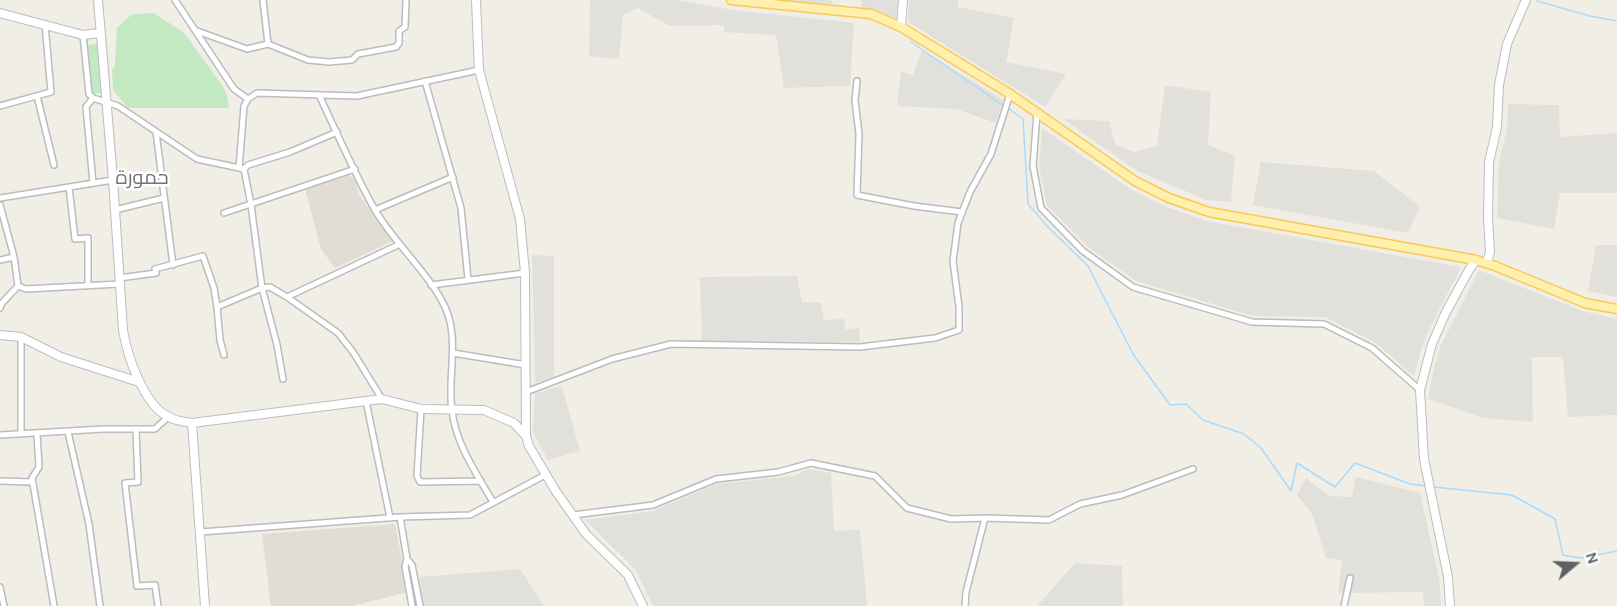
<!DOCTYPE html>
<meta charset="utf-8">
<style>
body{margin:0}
#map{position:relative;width:1617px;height:606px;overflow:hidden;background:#f1eee6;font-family:Karla,sans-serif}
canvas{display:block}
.north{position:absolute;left:1545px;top:534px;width:60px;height:60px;-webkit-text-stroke:4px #fff;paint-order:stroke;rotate:71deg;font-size:16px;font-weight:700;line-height:24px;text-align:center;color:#5e6267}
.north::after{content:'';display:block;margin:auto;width:21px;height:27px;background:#5e6267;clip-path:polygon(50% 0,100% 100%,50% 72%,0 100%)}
</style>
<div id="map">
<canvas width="1617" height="606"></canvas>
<div class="north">N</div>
</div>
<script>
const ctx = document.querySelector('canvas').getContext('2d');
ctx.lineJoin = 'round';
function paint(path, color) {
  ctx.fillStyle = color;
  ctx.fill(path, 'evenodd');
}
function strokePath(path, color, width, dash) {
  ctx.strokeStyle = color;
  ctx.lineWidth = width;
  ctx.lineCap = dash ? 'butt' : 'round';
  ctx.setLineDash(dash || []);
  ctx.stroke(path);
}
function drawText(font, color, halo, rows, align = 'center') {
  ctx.font = font + ' Karla,Cairo,sans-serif';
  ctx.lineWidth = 5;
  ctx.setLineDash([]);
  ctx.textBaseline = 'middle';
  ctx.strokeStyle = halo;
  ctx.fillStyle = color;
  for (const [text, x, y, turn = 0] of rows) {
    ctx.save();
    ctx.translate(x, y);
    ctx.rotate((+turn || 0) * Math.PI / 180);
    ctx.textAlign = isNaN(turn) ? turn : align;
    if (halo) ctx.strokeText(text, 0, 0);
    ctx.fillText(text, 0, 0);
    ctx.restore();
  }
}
paint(new Path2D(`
 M590,0H677L733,10L854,23L850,86L784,88L776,35L724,32V25L669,26L638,8L623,15L619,59L589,56Z
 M773,0H832L831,6Z
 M862,0H898L896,19L872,9L861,8Z
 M909,0H958V7L1014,18L1006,62L1066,74L1045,107L908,22Z
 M922,50L1003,100L996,123L956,109L897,106L901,72L913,75Z
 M1165,85L1211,92L1208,145L1235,156L1231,202L1207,200L1137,171L1063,119L1109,121L1115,144L1134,152L1157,146Z
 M1508,104L1559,105L1560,137L1617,133V193H1560L1554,229L1497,218L1499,164L1507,128Z
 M1042,128L1130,189L1166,207L1207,221L1461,267L1424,340L1414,376L1376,343L1325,317L1253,316L1136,281L1087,246L1047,205L1039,166Z
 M1261,162L1374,171L1420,207L1408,233L1253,205Z
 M1596,245H1617V297L1588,291Z
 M532,255L554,256V377L535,383Z
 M1479,270L1582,311L1617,319V415L1568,417L1563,357H1532L1533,422L1483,418L1428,399L1432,377L1440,347Z
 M797,276L802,302L821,303L824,320L844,319L846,330L859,328L860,342L702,341L700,277Z
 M559,386L563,390L580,451L548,460L533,432L535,394Z
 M809,469L831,473L834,531L860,529L867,606H653L635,569L585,520L653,511L717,484L794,476Z
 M1356,477L1420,493L1439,579L1441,606H1424L1423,592L1338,593L1342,560L1326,558L1312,514L1297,495L1306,478L1330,496L1352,497Z
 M1075,563L1122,566L1123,606H1037Z
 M520,569L544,606H423L419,577Z`), '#e2e0db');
paint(new Path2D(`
 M349,176L354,178L359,194L393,241L335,268L321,249L305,189Z
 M395,524L408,592L352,606H271L262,534Z`), '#e1ddd4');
paint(new Path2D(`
 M154,13L184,33L222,85L227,95L229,108H128L113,90L112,70L115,66L117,28L132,14Z
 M97,44L102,93L92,94L87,45Z`), '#c2e9c2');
strokePath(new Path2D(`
 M1537,1L1590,16L1617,21
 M911,42L1004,106
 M1008,108L1023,119L1028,204L1047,226L1088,266L1133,354L1170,405L1186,404L1203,420L1244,434L1261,448L1291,491L1297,463L1335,487L1355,463L1410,484L1426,486
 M1433,487L1512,495L1555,519L1563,555L1581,558L1617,551`), '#a8dbff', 1.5);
const street = new Path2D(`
 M175,0L234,89L248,99
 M263,0L268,44
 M197,31L247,49L268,44L308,60L329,62L352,60L358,54L396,47L399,43V31L405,27L406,0
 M83,35L89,94L93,98L118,106L197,159L244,169L251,205L262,288L270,287L287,297L338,333L353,352L382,399
 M425,81L461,208L468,279
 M857,81L855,100L859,134L857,195L914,206L962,212
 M319,95C337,133 354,173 375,210C395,244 429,273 445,307C460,339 447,377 452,411C456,444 476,473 493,502
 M37,96L54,165
 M93,98L86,107L93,183
 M0,106L51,92L45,24
 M1037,113L1033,166L1041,208L1083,251L1133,287L1252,322L1324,324L1372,348L1420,390
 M156,132L173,265
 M239,168L244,106L248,99L257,93L357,96L479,70
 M244,169L248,165L290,152L337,132
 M69,187L75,239L88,238V286
 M0,198L113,180
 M0,205L14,257L18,286
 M115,210L164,198
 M375,210L453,177
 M224,213L355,169
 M0,260L14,257
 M119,278L156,273L155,269L203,256L214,288L217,307L262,288L277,345L283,379
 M431,285L525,273
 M287,297L398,245
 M217,307L220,340L224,355
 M0,308L2,303L18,286L26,289L119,284
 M453,353L526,365
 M526,392L612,359L671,344L860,347L935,338L959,330V307L953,261L958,223L970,192L991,154L1010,94
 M366,401L390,518
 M421,409L417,476L420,482L481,481
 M136,430L138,482L125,483L137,586L155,585L158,606
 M68,432L89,524L100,606
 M21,434V337
 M37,434L39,467L32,478L54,606
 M0,435L103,429H155L168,417
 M0,481L32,482
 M573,515L653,505L716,479L778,472L811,463L875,476L907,508L951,519L985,518L1049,520L1080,504L1122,495L1193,469
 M400,517L407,559L405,566L412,606
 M201,532L400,517L470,515L547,474
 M407,559L412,565L420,606
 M0,587L4,606
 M965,606L966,592L985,518
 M1344,606L1350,578`);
const secondary = new Path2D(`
 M98,0L113,180L123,330C127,355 144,406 169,417C176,421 185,422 192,423L382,399L421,409L484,410L514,423L526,436
 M476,0L479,70L520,219L525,273L526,436L529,446L555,490L586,534L628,575L643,606
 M0,13L83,35L100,33
 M901,27L903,0
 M1487,263L1490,252L1488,218L1489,162L1497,127L1499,85L1507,44L1526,0
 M0,335L21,337L61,357L139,382
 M192,423L205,606
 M1450,606L1448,577L1424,459L1420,390L1432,344L1446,312L1469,270L1476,260`);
const primary = new Path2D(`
 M731,0L871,14L901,27L1010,94L1135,181L1169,198L1209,212L1476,260L1495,266L1585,303L1617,309`);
strokePath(street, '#b9bcc0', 8);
strokePath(secondary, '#babdc3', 10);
strokePath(primary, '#fac956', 11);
strokePath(street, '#fff', 5);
strokePath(secondary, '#fff', 8);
strokePath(primary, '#fff0ad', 8);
drawText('20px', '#6f747a', '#fff', [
 ["حمورة",142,178]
]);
</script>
